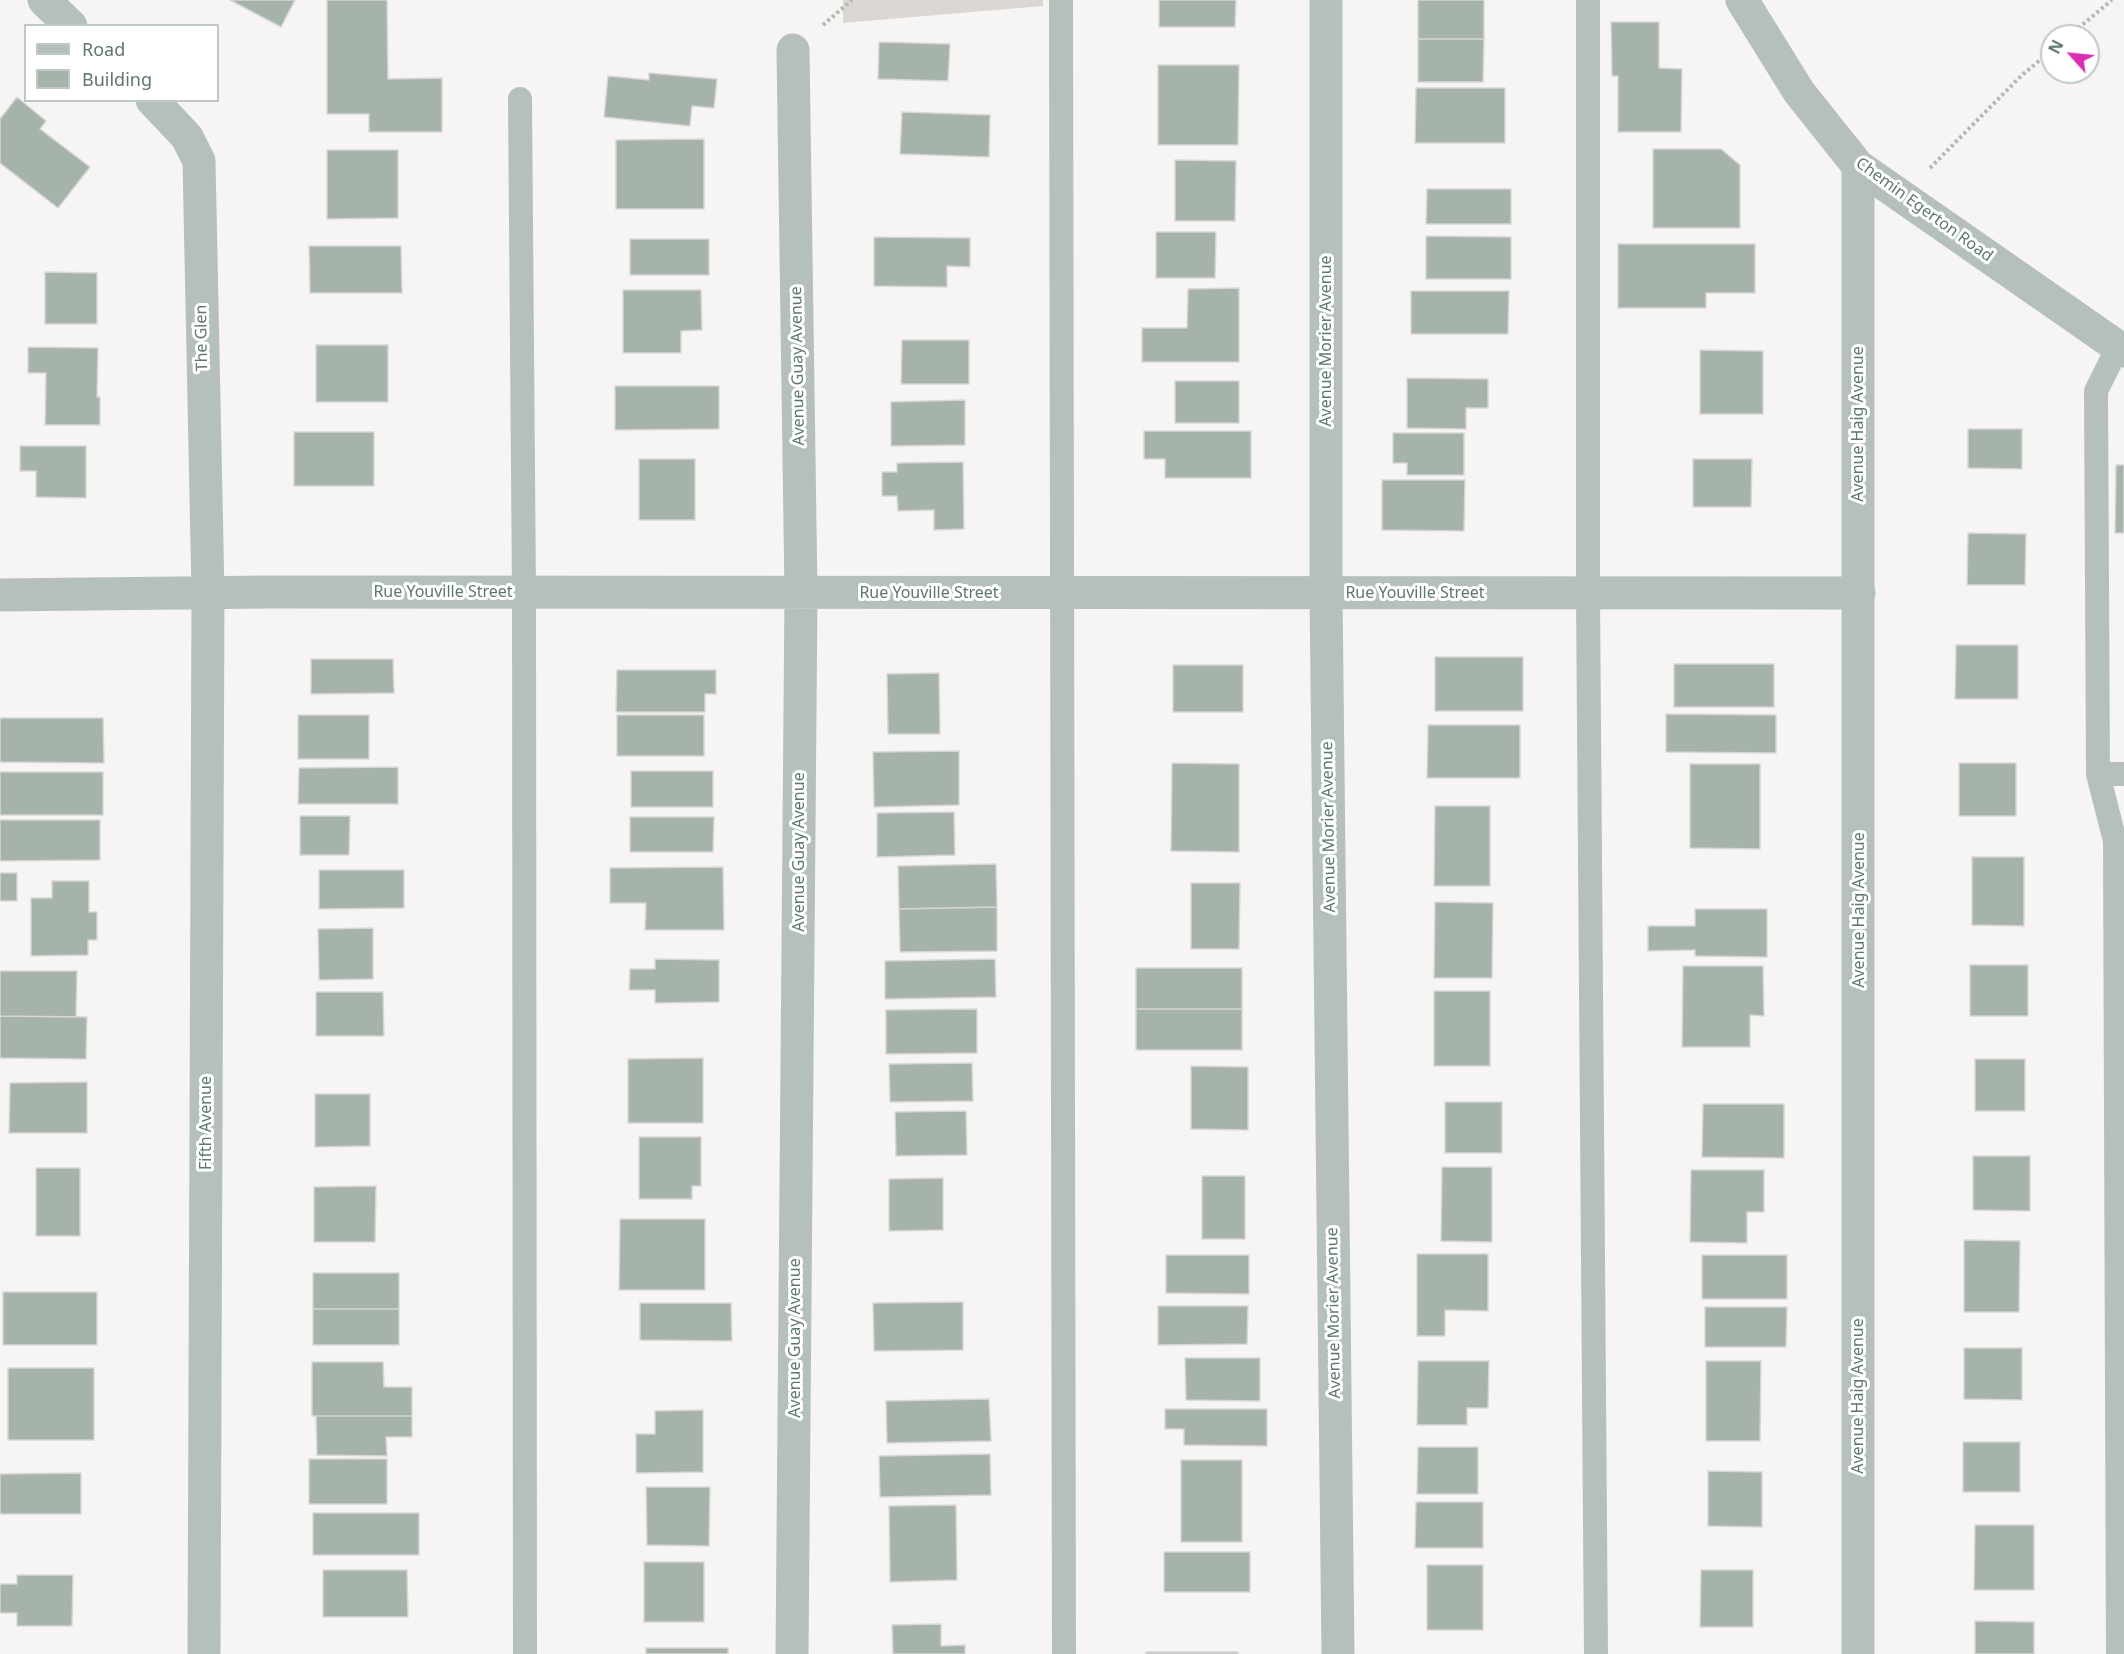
<!DOCTYPE html>
<style>
body{margin:0}
#map{position:relative;width:2124px;height:1654px;overflow:hidden;background:#f7f4f4;font-family:"Noto Sans",sans-serif}
canvas{display:block}
.legend{position:absolute;left:24px;top:24px;width:195px;height:78px;box-sizing:border-box;background:#fff;border:2px solid #bfc9c3;margin:0;padding:8px 10px;list-style:none;font-size:18px;color:#5e786a}
.legend li{display:flex;align-items:center;gap:12px;height:30px}
.legend b{width:30px;border:2px solid #bfc9c3}
.north{position:absolute;left:2040px;top:24px;width:60px;height:60px;box-sizing:border-box;background:#fff;border:2px solid #bfc9c3;border-radius:50%;rotate:297deg;font-size:16px;font-weight:700;line-height:24px;text-align:center;color:#5e786a}
.north::after{content:'';display:block;margin:auto;width:21px;height:27px;background:#dc2eb3;clip-path:polygon(50% 0,100% 100%,50% 72%,0 100%)}
</style>
<div id="map">
<canvas width="2124" height="1654"></canvas>
<ul class="legend">
<li><b style="height:8px;background:#b6c0bb"></b>Road</li>
<li><b style="height:16px;background:#a5b3ab"></b>Building</li>
</ul>
<div class="north">N</div>
</div>
<script>
const ctx = document.querySelector('canvas').getContext('2d');
ctx.lineJoin = 'round';
function paint(path, color) {
  ctx.fillStyle = color;
  ctx.fill(path, 'evenodd');
}
function strokePath(path, color, width, dash) {
  ctx.strokeStyle = color;
  ctx.lineWidth = width;
  ctx.lineCap = dash ? 'butt' : 'round';
  ctx.setLineDash(dash || []);
  ctx.stroke(path);
}
function drawText(font, color, halo, rows, align = 'center') {
  ctx.font = font + ' "Noto Sans",sans-serif';
  ctx.lineWidth = 6;
  ctx.setLineDash([]);
  ctx.textBaseline = 'middle';
  ctx.strokeStyle = halo;
  ctx.fillStyle = color;
  for (const [text, x, y, turn = 0] of rows) {
    ctx.save();
    ctx.translate(x, y);
    ctx.rotate((+turn || 0) * Math.PI / 180);
    ctx.textAlign = isNaN(turn) ? turn : align;
    if (halo) ctx.strokeText(text, 0, 0);
    ctx.fillText(text, 0, 0);
    ctx.restore();
  }
}
paint(new Path2D(`
 M843,0H1043V6L843,23Z`), '#dbd8d3');
const building = new Path2D(`
 M230,0H295L281,27Z
 M327,0H387L388,79L442,78V132H369V114H327Z
 M1159,0H1236L1235,27H1159Z
 M1418,0H1484V39H1418Z
 M1611,22H1659V68L1682,69L1681,132H1618V76H1612Z
 M1418,39H1484L1483,82H1418Z
 M879,42L950,44L948,81L878,79Z
 M1158,65H1239L1238,145H1158Z
 M649,73L717,79L714,108L692,106L690,126L604,117L608,76L649,80Z
 M1416,88H1505V143H1415Z
 M17,97L46,121L40,129L90,167L58,208L0,163V119Z
 M902,112L990,115L989,157L900,154Z
 M704,139V209H616V140Z
 M1653,149H1721L1740,165V228H1653Z
 M327,150H398V218L327,219Z
 M1175,160L1236,161L1235,221H1175Z
 M1427,189H1511V224H1426Z
 M1156,232H1216L1215,278H1156Z
 M1426,236L1511,237V279H1426Z
 M874,237L970,238V267L947,266V287L874,286Z
 M630,239H709V275H630Z
 M1618,244H1755V293H1706V308H1618Z
 M309,246H401L402,293H310Z
 M45,272L97,273V324H45Z
 M1239,288V362H1142V328H1187L1188,289Z
 M623,290H701L702,330L681,331V353H623Z
 M1411,291H1509L1508,334H1411Z
 M902,340H969V384H901Z
 M316,345H388V402H316Z
 M28,347L98,348L97,397H100V425H45L46,373H28Z
 M1700,350L1763,351V414H1700Z
 M1407,378L1488,379V408H1466V429L1407,428Z
 M1175,381H1239V423H1175Z
 M615,386H719V429L615,430Z
 M965,400V445L891,446V402Z
 M1968,429H2022V469L1968,468Z
 M1144,431H1251V478H1165V459H1144Z
 M294,432H374V486H294Z
 M1393,433H1464V475H1407V463H1393Z
 M20,446H86V498L36,497V471H20Z
 M639,459H695V520H639Z
 M1693,459H1752L1751,507H1693Z
 M963,462L964,529L934,530V510L898,511L897,496H882V472H897V463Z
 M2116,465H2124V533H2115Z
 M1382,480H1465L1464,531L1382,530Z
 M1968,533L2026,534L2025,585H1967Z
 M1956,645H2018V699H1955Z
 M1435,657H1523V711H1435Z
 M311,659H393L394,693L311,694Z
 M1674,664H1774V707H1674Z
 M1173,665H1243V712H1173Z
 M617,670H716V694H705V712H616Z
 M939,673L940,734H888L887,674Z
 M1666,714L1776,715V753L1666,752Z
 M298,715H369V759H298Z
 M617,715H704V756H617Z
 M0,718H103L104,763L0,762Z
 M1428,725H1520V778H1427Z
 M959,751V805L874,807L873,752Z
 M1172,763L1239,764V852L1171,851Z
 M1959,763H2016V816H1959Z
 M1690,764H1760V849L1690,848Z
 M398,767V804H298L299,768Z
 M631,771H713V807H631Z
 M0,772H103V815H0Z
 M1435,806H1490V886H1434Z
 M954,812L955,855L877,857V813Z
 M300,816H350L349,855H300Z
 M630,817H714L713,852H630Z
 M0,820H100V860L0,861Z
 M1972,857H2024V926L1972,925Z
 M996,864L997,907L899,909L898,866Z
 M723,867L724,930H645L646,903H610V868Z
 M319,870H404V908L319,909Z
 M0,873H17V901H0Z
 M52,881H89V912H97V940H88V955L31,956V898H52Z
 M1191,883H1240L1239,949H1191Z
 M1435,902L1493,903L1492,978H1434Z
 M997,907V951L900,952L899,909Z
 M1695,909H1767V957L1695,956V950L1648,951V926H1695Z
 M373,928V979L319,980L318,929Z
 M655,959L719,960V1002L655,1003V990H629L630,969H655Z
 M995,959L996,997L885,999V961Z
 M1970,965H2028V1016H1970Z
 M1683,966H1763L1764,1016L1750,1015V1047H1682Z
 M1136,968H1242V1009H1136Z
 M0,971H77L76,1017L0,1016Z
 M1434,991H1490V1066H1434Z
 M316,992H383L384,1036H316Z
 M977,1009V1053L886,1054V1010Z
 M1136,1009H1242V1050H1136Z
 M0,1016L87,1017L86,1059L0,1058Z
 M703,1058V1123H628V1059Z
 M1975,1059H2025V1111H1975Z
 M972,1063L973,1101L890,1102L889,1064Z
 M1191,1066L1248,1067V1130L1191,1129Z
 M87,1082V1133H9L10,1083Z
 M315,1094H370V1146L315,1147Z
 M1445,1102H1502V1153H1445Z
 M1703,1104H1784V1158L1702,1157Z
 M966,1111L967,1155L896,1156L895,1112Z
 M639,1137H701V1186H692V1199H639Z
 M1973,1156H2030V1211L1973,1210Z
 M1442,1167H1492V1242L1441,1241Z
 M36,1168H80V1236H36Z
 M1691,1170H1764V1212H1747V1243L1690,1242Z
 M1202,1176H1245V1239H1202Z
 M943,1178V1230L889,1231V1179Z
 M376,1186L375,1242H314V1187Z
 M620,1219H705V1290H619Z
 M1964,1240L2020,1241L2019,1312H1964Z
 M1417,1254H1488V1311L1445,1310V1336H1417Z
 M1166,1255H1249V1294L1166,1293Z
 M1702,1255H1787V1299H1702Z
 M313,1273H399V1309H313Z
 M3,1292H97V1345H3Z
 M963,1302V1350L874,1351L873,1303Z
 M640,1303H731L732,1341L640,1340Z
 M1158,1306H1248L1247,1344L1158,1345Z
 M1705,1307H1787L1786,1347H1705Z
 M313,1309H399V1345H313Z
 M1964,1348H2022V1400L1964,1399Z
 M1185,1358H1260V1401L1186,1400Z
 M1418,1361H1489L1488,1408H1467V1425H1417Z
 M1706,1361H1761L1760,1441H1706Z
 M312,1362H383L384,1387H412V1416H312Z
 M8,1368H94V1440H8Z
 M989,1399L991,1441L887,1443L886,1401Z
 M1165,1409H1267V1446L1184,1445V1429H1165Z
 M703,1410V1472L636,1473V1434H655V1411Z
 M316,1416H412V1437H386L387,1456L317,1455Z
 M1963,1442H2020V1492H1963Z
 M1418,1447H1478V1494H1417Z
 M990,1454L991,1495L880,1497L879,1456Z
 M309,1459H387V1504H309Z
 M1181,1460H1242V1542H1181Z
 M1708,1471L1762,1472V1527L1708,1526Z
 M81,1473V1514H0V1474Z
 M646,1487H710L709,1546L647,1545Z
 M1416,1502H1483V1548H1415Z
 M956,1505L957,1580L890,1582L889,1506Z
 M313,1513H419V1555H313Z
 M1975,1525H2034V1590H1974Z
 M1164,1552H1250V1592H1164Z
 M644,1562H704V1622H644Z
 M1427,1565H1483V1630H1427Z
 M323,1570H407L408,1617H323Z
 M1701,1570H1753V1627H1700Z
 M17,1575H73L72,1626H17V1613H0V1584H17Z
 M1975,1621L2034,1622V1654H1975Z
 M941,1624V1646L965,1645V1654H893L892,1625Z
 M646,1648H728V1654H646Z
 M1146,1652H1238V1654H1146Z`);
paint(building, '#a5b3ab');
strokePath(building, '#d8d6d6', 1.5);
strokePath(new Path2D(`
 M823,25L852,0
 M2069,36L2112,0
 M1930,168L2021,76L2052,50`), '#b2b9b5', 4, [3, 3]);
strokePath(new Path2D(`
 M1061,0L1064,1654
 M1588,0V593L1596,1654
 M520,99L524,593L525,1654
 M2118,347L2096,391L2098,774L2115,841L2118,1654
 M2098,774H2124`), '#b6c0bb', 24);
strokePath(new Path2D(`
 M44,0L71,26
 M1326,0V593L1338,1654
 M1742,0L1799,92L1858,166L2124,351
 M152,100L187,137L199,161L208,593L204,1654
 M1858,166V1654
 M0,595L268,592L1859,593
 M792,1654L801,593L793,50`), '#b6c0bb', 33);
drawText('16px', '#5e786a', '#fff', [
 ["Chemin Egerton Road",1924,210,36],
 ["The Glen",202,338,-91],
 ["Avenue Morier Avenue",1326,341,-90],
 ["Avenue Guay Avenue",798,366,-91],
 ["Avenue Haig Avenue",1858,424,-90],
 ["Rue Youville Street",443,592],
 ["Rue Youville Street",929,593],
 ["Rue Youville Street",1415,593],
 ["Avenue Morier Avenue",1329,827,-91],
 ["Avenue Guay Avenue",799,852,-90],
 ["Avenue Haig Avenue",1859,910,-90],
 ["Fifth Avenue",206,1123,-90],
 ["Avenue Morier Avenue",1334,1313,-91],
 ["Avenue Guay Avenue",795,1338,-90],
 ["Avenue Haig Avenue",1858,1396,-90]
]);
</script>
